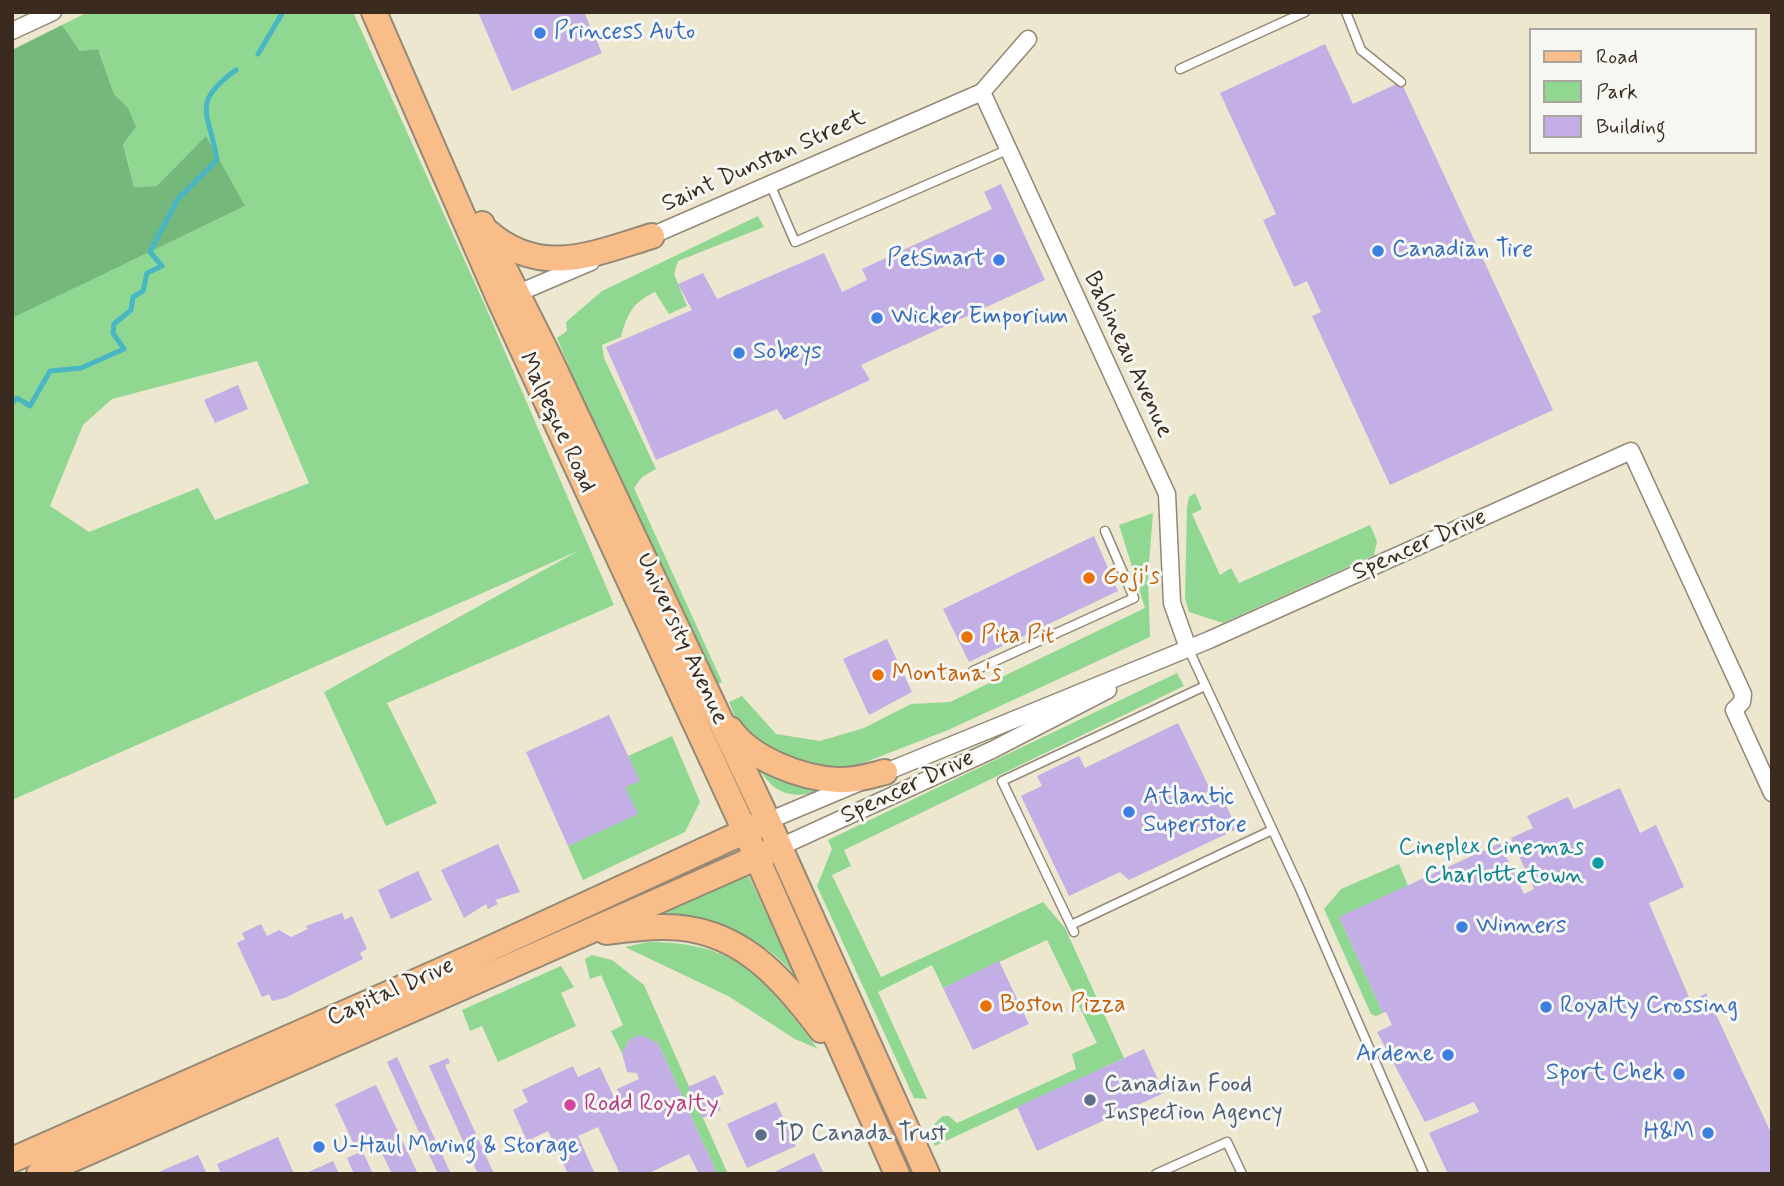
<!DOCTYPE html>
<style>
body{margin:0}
#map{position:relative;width:1784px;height:1186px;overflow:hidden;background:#ece7ce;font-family:Mynerve,sans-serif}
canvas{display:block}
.frame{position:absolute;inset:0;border:14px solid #3b2a1e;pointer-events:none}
.legend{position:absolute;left:1529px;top:28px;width:228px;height:126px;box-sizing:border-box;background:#f6f6f2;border:2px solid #aba49d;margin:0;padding:9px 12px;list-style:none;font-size:21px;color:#3b2a1e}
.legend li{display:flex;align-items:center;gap:14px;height:35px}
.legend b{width:35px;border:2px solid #aba49d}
</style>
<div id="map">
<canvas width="1784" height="1186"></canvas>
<div class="frame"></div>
<ul class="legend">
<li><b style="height:9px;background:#f8bd89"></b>Road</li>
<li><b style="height:19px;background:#90d892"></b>Park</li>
<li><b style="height:19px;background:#c4aee6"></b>Building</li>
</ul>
</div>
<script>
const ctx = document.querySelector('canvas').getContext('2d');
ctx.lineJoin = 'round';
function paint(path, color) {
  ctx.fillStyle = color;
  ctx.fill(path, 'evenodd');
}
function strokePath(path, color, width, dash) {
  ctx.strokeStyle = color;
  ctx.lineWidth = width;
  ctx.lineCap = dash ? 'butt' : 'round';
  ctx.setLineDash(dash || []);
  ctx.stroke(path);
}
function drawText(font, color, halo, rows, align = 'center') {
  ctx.font = font + ' Mynerve,sans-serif';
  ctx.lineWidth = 6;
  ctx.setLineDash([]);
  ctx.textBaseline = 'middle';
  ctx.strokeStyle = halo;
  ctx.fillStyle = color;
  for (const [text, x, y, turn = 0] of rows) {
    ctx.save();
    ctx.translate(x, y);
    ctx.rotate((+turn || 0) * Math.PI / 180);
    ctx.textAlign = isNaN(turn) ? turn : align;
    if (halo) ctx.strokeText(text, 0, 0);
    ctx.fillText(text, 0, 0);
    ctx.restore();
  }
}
paint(new Path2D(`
 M88,12H353L487,310L614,605L387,703L437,803L386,826L324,692L578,551L12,800V317L245,206L157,186L134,187L123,143L128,109L114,94L98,49L80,51L62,25ZM257,361L309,483L215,520L198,488L89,532L50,506L83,425L112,399Z
 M758,216L764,227L678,261L674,274L687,306L669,314L655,292C633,302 627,314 621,337L602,345L604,358L656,469L642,477L634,488L722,682L717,685L600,441L557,338L567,331L566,322L602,291Z
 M1195,493L1202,509L1192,514L1220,575L1231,568L1239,583L1370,525L1377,541L1374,555L1223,623L1189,612L1185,598L1187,507L1189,497Z
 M1153,513L1148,576L1150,637L948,730L853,767C825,771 764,755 744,733C737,725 733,711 729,702L742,696L776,734L820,741L864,728L911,704L950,702L1145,608L1119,525Z
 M1177,673L1184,686L844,850L851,866L832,875L881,977L1043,902L1065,928L1124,1058L935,1146C929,1132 931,1126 943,1116H949L957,1123L1076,1069L1072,1054L1097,1043L1047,940L943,988L932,965L878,992L927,1099L914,1098L817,886L832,849L828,840Z
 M672,736L700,802L685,832L583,880L568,846L637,814L625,787L639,781L628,756Z
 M758,766L837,785C804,798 777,803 758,766Z
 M1399,864L1408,886L1339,917L1383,1013L1376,1016L1371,1014L1324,909L1341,889Z
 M748,874L796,977C760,930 707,922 653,915Z
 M648,942C741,942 765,980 818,1049L795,1039L728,996L625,947Z
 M592,955L612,960L644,985L728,1174H717L658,1043L641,1035L630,1039L622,1053L611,1031L623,1025L601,975L590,979L585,959Z
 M561,966L574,987L561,993L576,1026L498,1062L482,1026L470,1031L462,1010Z`), '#90d892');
paint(new Path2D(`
 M62,25L80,51L98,49L114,94L128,108L136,127L123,144L134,187L157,186L206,136L245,206L12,318V50Z`), '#74b87c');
strokePath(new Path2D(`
 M258,54L283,12
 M12,403L17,398L30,406L50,371L81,368L124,349L113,333L114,324L131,310L133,297L143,291L147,273L162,266L150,252L177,200L217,160C210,113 189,104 236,70`), '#49b7c3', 5);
paint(new Path2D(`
 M478,12H584L602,53L512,91Z
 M1325,44L1353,104L1401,82L1553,410L1390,485L1312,316L1321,312L1307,281L1294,287L1263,220L1276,214L1220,93Z
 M1001,184L1045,280L861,365L870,380L784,420L777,409L656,460L606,347L692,310L678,284L703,273L717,299L824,253L842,292L867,280L862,269L992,209L984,192Z
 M238,385L248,409L215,423L204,400Z
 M1094,536L1118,591L969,662L943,609Z
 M887,639L912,692L869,715L843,659Z
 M609,715L640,781L625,787L638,814L568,846L526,752Z
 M1178,723L1213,795L1220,792L1237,829L1129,880L1120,872L1069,896L1021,796L1042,786L1037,776L1079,756L1085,768Z
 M1620,788L1640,833L1656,825L1684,887L1649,903L1691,1002L1706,993L1772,1135V1174H1448L1429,1133L1479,1112L1474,1102L1425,1122L1377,1032L1392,1025L1386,1012L1383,1013L1339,917L1500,843L1524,894L1534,889L1511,838L1533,828L1527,816L1568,797L1574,809Z
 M498,844L520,892L495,900L498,904L488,909L486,904L464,918L441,870Z
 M418,871L432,900L391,919L378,890Z
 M342,913L345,920L352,916L367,949L360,953L363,959L285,998L272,1001L269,994L262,997L237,943L245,939L242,933L261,924L267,936L279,930L291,937L308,929L306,926Z
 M999,961L1029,1024L973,1050L943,988Z
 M641,1035L658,1043L717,1174H699L689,1154L647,1174H620L598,1127L578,1136L595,1174H568L548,1131L527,1141L513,1110L528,1102L522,1090L573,1066L578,1077L600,1067L618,1106L624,1103L617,1089L639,1079L637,1073L627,1072L622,1053L630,1039Z
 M1144,1049L1164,1093L1037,1151L1017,1107Z
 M397,1057L451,1174H438L387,1062Z
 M448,1058L450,1063L445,1065L447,1070L494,1174H478L429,1066Z
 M715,1075L724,1094L715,1098L721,1110L702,1118L688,1087Z
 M376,1085L418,1174H392L377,1143L362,1150L373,1174H354L347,1158L358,1153L335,1104Z
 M776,1102L796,1146L747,1168L727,1124Z
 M278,1137L294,1174H221L217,1164Z
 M814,1153L824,1174H770Z
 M198,1155L207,1174H154Z
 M333,1161L339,1174H304Z`), '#c4aee6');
const lane = new Path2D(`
 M1346,12L1361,50L1401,82
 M1180,69L1305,12
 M770,184L795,242L1007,150
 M1188,648L1300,889L1424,1174
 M973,671L1134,598L1105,531
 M1071,925L1272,830
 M1074,932L1002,781L1205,686
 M1156,1174L1227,1142L1242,1174`);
const street = new Path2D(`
 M12,31L53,12
 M982,92L1167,494L1172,603L1188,648
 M644,239L982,92L1028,39
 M509,297L591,262
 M876,776L1209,640L1631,451L1743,694L1742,702L1734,710L1772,793
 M768,821L856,784
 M780,847L992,750L1108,690`);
const primary = new Path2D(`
 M374,12L500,301L745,831L897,1174
 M482,224L547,353L768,821L927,1174
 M488,232C541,278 593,254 652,236
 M730,729C751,759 801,778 837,780C854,781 869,776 885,772
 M606,932C626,930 646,926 665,927C738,927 782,977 821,1030
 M12,1160L476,955L759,825
 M39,1174L769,852`);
strokePath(lane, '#948876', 11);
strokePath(street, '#948876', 19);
strokePath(primary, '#948876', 28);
strokePath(lane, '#fff', 8);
strokePath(street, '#fff', 16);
strokePath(primary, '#f8bd89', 24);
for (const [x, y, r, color] of [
 [540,33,7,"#3f7fe0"],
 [1378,251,7,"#3f7fe0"],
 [999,260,7,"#3f7fe0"],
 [877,318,7,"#3f7fe0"],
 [739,353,7,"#3f7fe0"],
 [1089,578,7,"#e8710a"],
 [967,637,7,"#e8710a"],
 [878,675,7,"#e8710a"],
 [1129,812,7,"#3f7fe0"],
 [1598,863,7,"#0f9aa8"],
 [1462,927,7,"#3f7fe0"],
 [986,1006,7,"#e8710a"],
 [1546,1007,7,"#3f7fe0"],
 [1448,1055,7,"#3f7fe0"],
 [1679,1074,7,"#3f7fe0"],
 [1090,1100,7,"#5c6f8a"],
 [570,1105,7,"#d1479c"],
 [1708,1133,7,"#3f7fe0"],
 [761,1135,7,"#5c6f8a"],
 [319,1147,7,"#3f7fe0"]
]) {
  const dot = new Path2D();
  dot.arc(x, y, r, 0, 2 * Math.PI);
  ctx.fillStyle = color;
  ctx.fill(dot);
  strokePath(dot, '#f6f6f2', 2.5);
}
drawText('24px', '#366cbe', '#f6f6f2', [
 ["Princess Auto",554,33],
 ["Canadian Tire",1392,251],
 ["PetSmart",985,260,"right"],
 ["Wicker Emporium",891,318],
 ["Sobeys",753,353],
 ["Atlantic",1143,798],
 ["Superstore",1143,826],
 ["Winners",1476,927],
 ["Royalty Crossing",1560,1007],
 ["Ardene",1434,1055,"right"],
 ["Sport Chek",1665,1074,"right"],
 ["H&M",1694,1133,"right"],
 ["U-Haul Moving & Storage",333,1147]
], 'left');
drawText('24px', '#3b2a1e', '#f6f6f2', [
 ["Saint Dunstan Street",764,162,-24],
 ["Babineau Avenue",1127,355,65],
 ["Malpeque Road",556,423,65],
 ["Spencer Drive",1420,546,-24],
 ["University Avenue",681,639,65],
 ["Spencer Drive",908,788,-25],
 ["Capital Drive",391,993,-24]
]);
drawText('24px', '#c56008', '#f6f6f2', [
 ["Goji's",1103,578],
 ["Pita Pit",981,637],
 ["Montana's",892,675],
 ["Boston Pizza",1000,1006]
], 'left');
drawText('24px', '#0d838f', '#f6f6f2', [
 ["Cineplex Cinemas",1584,849],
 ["Charlottetown",1584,877]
], 'right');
drawText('24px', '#4e5e75', '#f6f6f2', [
 ["Canadian Food",1104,1086],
 ["Inspection Agency",1104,1114],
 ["TD Canada Trust",775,1135]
], 'left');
drawText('24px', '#b23c85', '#f6f6f2', [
 ["Rodd Royalty",584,1105]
], 'left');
</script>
